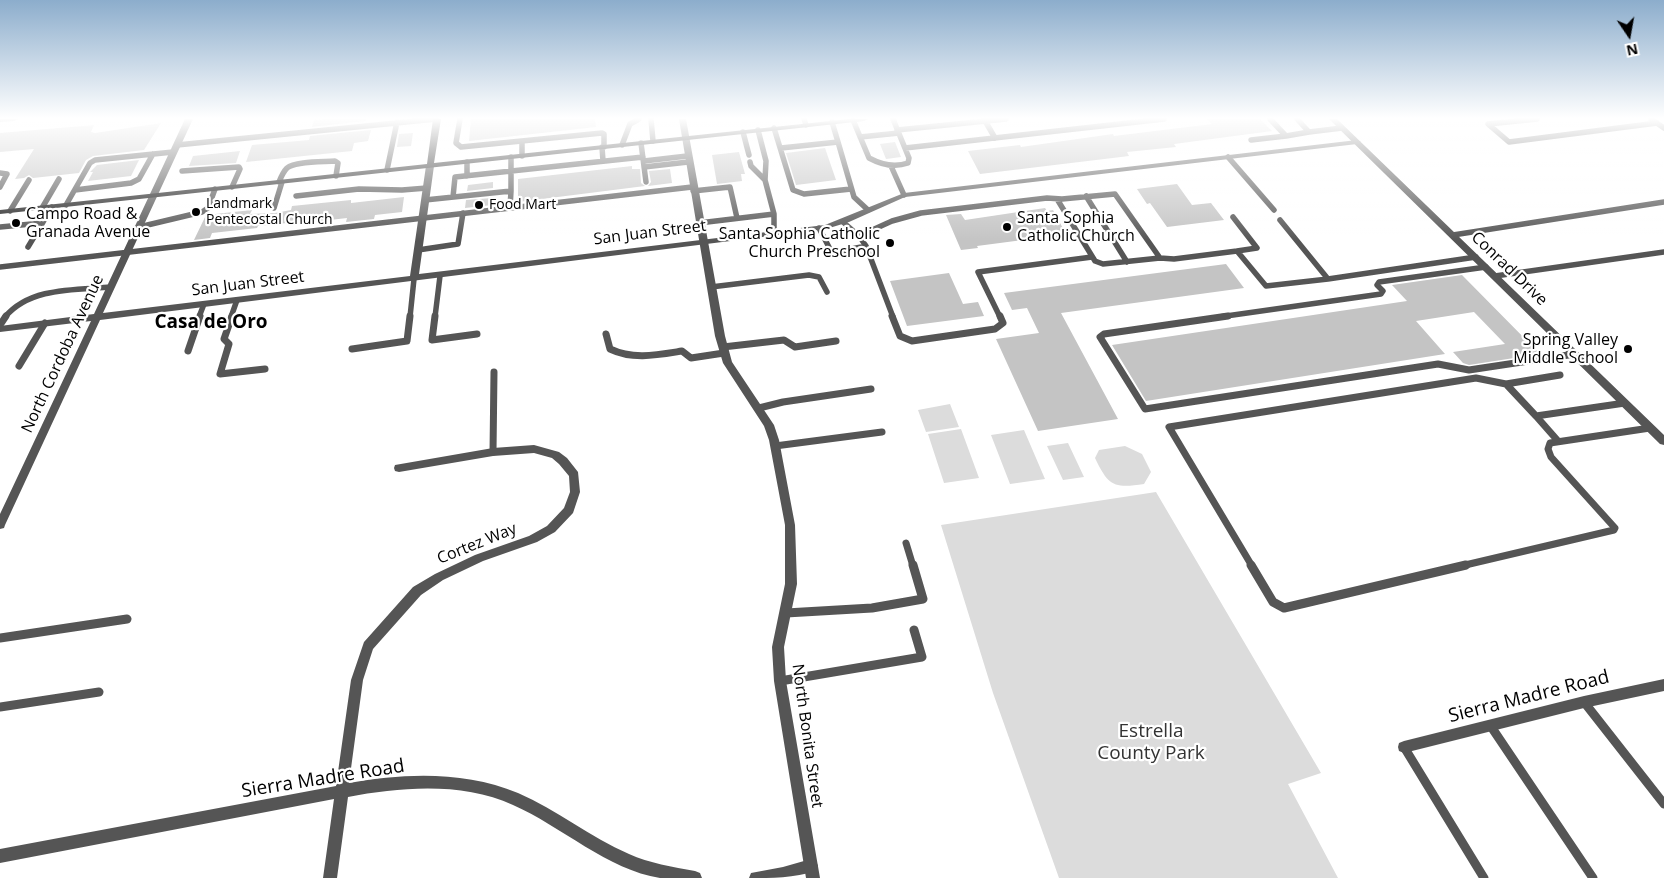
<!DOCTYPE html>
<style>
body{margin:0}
#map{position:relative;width:1664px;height:878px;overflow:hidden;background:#fff;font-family:"Open Sans",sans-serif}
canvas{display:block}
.north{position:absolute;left:1604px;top:10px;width:50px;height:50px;-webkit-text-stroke:4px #fff;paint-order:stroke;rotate:168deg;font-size:14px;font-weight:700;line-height:20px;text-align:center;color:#000}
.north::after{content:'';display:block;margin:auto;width:18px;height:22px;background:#000;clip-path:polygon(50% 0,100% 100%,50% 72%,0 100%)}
</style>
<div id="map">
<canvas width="1664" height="878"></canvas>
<div class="north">N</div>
</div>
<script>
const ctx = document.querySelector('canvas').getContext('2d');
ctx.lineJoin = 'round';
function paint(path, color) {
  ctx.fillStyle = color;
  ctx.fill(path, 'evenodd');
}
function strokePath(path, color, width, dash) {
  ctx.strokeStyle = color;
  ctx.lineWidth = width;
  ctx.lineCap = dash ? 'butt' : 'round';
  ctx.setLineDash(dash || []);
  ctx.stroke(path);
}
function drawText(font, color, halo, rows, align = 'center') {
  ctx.font = font + ' "Open Sans",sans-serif';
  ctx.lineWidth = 4.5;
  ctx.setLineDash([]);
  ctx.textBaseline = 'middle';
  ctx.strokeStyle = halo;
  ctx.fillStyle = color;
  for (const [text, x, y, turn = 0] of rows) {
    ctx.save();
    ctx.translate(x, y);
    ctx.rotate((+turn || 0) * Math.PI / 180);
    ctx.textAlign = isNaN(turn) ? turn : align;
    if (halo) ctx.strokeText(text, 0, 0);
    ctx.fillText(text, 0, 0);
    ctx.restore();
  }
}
paint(new Path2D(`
 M950,404L959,427L926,432L918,410Z
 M961,429L979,478L944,483L928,434Z
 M1024,430L1045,479L1010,484L991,435Z
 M1068,443L1084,477L1063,480L1047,446Z
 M1125,446L1142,454L1151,472L1144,484C1113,489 1108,485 1095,458L1099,450Z
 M1156,492L1321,773L1288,784L1338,878H1059L993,693L941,525Z`), '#dcdcdc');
paint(new Path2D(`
 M324,119H366V121L312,127L314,120Z
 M471,119H595L596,127L469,141Z
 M1207,119H1260L1272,131L1174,144L1176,147L1127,152L1129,156L980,174L968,151L1020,145L1021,147L1113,134L1114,136L1212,124Z
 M161,123L144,150L93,156L86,160L79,173L33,178L29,175L24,178L15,179L34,149L0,152V133L94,125L91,132L95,133Z
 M371,130L368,141L354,143L352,151L246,162L252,145L309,140L310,136Z
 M413,133L411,146L397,147L399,134Z
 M895,142L901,157L886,159L880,144Z
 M825,148L836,180L796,185L786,153Z
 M240,151L236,163L189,166L193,156Z
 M739,152L745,174H741L742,181L717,184L712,155Z
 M139,160L131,176L88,181L93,172H90L97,165Z
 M632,166V169H640L641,183L645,186L518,202V179Z
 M670,169L672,183L648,186L651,182L649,171Z
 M493,182V188L467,191L468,185Z
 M1177,184L1192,205L1211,203L1224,220L1167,227L1150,203L1147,204L1137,189Z
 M404,197L402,212L375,215L374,219L346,222L347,218L287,225V223L258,226L257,228L212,233L210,238L194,240L206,215L252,210L250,214L275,213L291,210L292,206L351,200V203Z
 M492,198V205L465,208L466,200Z
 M1045,208L1047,211L1053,210L1066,234L1061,235L1062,237L1039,240L1038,238L977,246L978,248L961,250L946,215L961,214L965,220Z
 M1226,264L1244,288L1061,313L1118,419L1038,431L996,339L1039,333L1027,308L1012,310L1004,293Z
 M949,273L963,304L978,302L984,316L907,326L890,281Z
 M1462,275L1540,354L1469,365L1463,363L1453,352L1505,344L1474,312L1416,321L1445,354L1146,401L1112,345L1407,301L1392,285Z`), '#c4c4c4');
strokePath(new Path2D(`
 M460,119L456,143L461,147L602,133L604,134V147
 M651,119L653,141
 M804,119L806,125
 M984,119L995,138
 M1537,119L1488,124L1509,142L1657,123
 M1651,119L1664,128
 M853,120L869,158C882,165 894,168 908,163L909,158L893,119
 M774,128L793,190L804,194L851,189
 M897,130L1006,119
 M743,132L749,155
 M1309,132L1342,128
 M1286,136L1309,132L1297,119
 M860,137L899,133
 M1251,140L1286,136L1270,119
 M522,141V156
 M838,142L854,197L868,210
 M641,143L646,182
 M177,145L436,119
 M622,145L630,124L639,119
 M602,147L603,161
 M781,148L838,142L832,122
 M905,148L1164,119
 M511,157V191
 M1228,157L1274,210
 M644,161L687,156
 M467,162V176
 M750,162L751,166L765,180
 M891,166L904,195
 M644,167L688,162
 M387,170L397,122
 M182,171L239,167L240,169L232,187
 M0,173L7,174L0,187
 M279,182C281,177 283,172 287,168C295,161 323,162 335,161L338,163L336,176
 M75,190L131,183L139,179L153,154
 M693,191L730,187L737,218
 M296,196L359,189L402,190L427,188
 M1086,196L1127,262
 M453,197L455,177L643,157
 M1057,199L1095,261L1103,264L1160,258
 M425,200L511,191L510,208
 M66,205L90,163L95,160L173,152
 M42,208L59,179
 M274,208L282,182
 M10,211L29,180
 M774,214V233
 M1233,217L1257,248L1237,251
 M1280,220L1328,279L1476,257
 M843,222L859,236L892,221L921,213L1047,198L1062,199L1115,194L1160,258L1174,259L1237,251L1266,286L1328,279
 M699,223L774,214L765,180L766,161L758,130
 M0,227L42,223
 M139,227L202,212L208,208L215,189
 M819,228L832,253L866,246
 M1453,235L1664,202
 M859,236L866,246L893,317
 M28,247L52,207
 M418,250L458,244L463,213
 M0,267L692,187
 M1495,276L1664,252
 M711,287L809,275L819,277L827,292
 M5,317C30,287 75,290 111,287
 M199,317L204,304
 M231,317L237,300
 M410,317L414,279
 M435,317L440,276
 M1000,317L978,272L1092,257
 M1219,317L1381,294L1383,291L1377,285L1379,282L1486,267`), '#555', 5.5);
strokePath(new Path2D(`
 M232,316L224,339L229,344L220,374L265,369
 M435,316L432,340L477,334
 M892,316L900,336L912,341L995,329L1003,323L1000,316
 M1228,316L1104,334L1100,337L1145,409L1438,364L1469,370L1575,354
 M0,325L6,316
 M606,334L610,349C633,360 657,355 682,351L691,358L724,353
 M723,347L784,340L795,347L836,341
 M352,349L407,341L410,316
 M188,351L200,316
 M19,366L45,323
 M1560,375L1506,384L1536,416L1625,403
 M759,408L783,402L871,389
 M1536,416L1558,441
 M775,446L882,432
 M493,452L494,372
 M906,543L913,566
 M1252,566L1169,427L1476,378L1506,384
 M1461,566L1614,530L1615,528L1551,457L1548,449L1550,443L1650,428`), '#555', 7);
strokePath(new Path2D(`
 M1251,565L1273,602L1284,608L1466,565
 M786,613L872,608L923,599L913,565
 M0,638L127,619
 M780,681L922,657L914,630
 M1584,702L1664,804
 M0,707L99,692
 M1490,725L1593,878
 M1404,747L1484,878`), '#555', 9);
paint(new Path2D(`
 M0,119H18L14,121L0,122Z
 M185,119H193L103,313L410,276L426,166L430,164L434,166L419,274L825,225L904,193L1357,140L1361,142L1357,144L905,197L849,222L826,229L100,320L5,525L4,528L0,529V514L91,321L0,332V326L94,314Z
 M534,445L559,452L567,458L578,472L580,492L573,513L555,532L537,542L483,561L443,580L421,595L373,649L363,680L349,783C405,773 465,771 518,793C557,810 590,837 629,854C649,863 673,867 695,871L700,873L702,878C688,878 673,878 660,878C608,870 561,826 513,805C463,782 401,787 348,797L337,878H323L334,799L0,863V849L336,786L351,680L364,642L413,587L435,574L475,555L529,536L547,526L564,508L570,492L569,476L559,464L552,458L534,453L493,456L399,472L395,471L394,468L395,465L493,448Z
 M1664,679V691L1584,708L1404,753L1399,751L1398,747L1399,743L1404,741L1584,696Z
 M811,859L816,861L818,866L816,871C794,878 772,878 749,878L751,873L783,867Z`), '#555');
paint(new Path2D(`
 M679,119H686L725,336L732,362L774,425L779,440L795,525L797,584L784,647L786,681L820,878H806L774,681L772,647L785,584V525L769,440L764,426L723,363L715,336Z
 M1329,119H1337L1664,435V445L1660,444Z`), '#555');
paint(new Path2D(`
 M433,119H441L434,163L849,119H868L864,121L0,214V210L427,164Z`), '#222');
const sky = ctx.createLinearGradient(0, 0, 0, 241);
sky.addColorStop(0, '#8cadcc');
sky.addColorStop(0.49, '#fff');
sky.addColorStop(1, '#ffffff00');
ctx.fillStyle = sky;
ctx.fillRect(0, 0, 1664, 241);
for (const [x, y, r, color] of [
 [479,205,5,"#000"],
 [196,212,5,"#000"],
 [16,223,5,"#000"],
 [1007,227,5,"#000"],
 [890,243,5,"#000"],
 [1628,349,5,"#000"]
]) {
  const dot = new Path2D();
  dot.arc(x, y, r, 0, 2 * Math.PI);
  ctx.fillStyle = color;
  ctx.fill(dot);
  strokePath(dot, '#fff', 2);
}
drawText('14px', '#000', '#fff', [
 ["Landmark",206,204],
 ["Pentecostal Church",206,220],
 ["Food Mart",489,205]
], 'left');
drawText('16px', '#000', '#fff', [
 ["Campo Road &",26,214],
 ["Granada Avenue",26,232],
 ["Santa Sophia",1017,218],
 ["Catholic Church",1017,236],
 ["Santa Sophia Catholic",880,234,"right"],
 ["Church Preschool",880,252,"right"],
 ["Spring Valley",1618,340,"right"],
 ["Middle School",1618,358,"right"]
], 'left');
drawText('16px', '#000', '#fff', [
 ["San Juan Street",650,233,-7],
 ["Conrad Drive",1509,269,44],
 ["San Juan Street",248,284,-7],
 ["North Cordoba Avenue",63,354,-65],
 ["Cortez Way",477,544,-22],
 ["North Bonita Street",807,736,82]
]);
drawText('bold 19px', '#000', '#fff', [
 ["Casa de Oro",211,323]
]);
drawText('19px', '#000', '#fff', [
 ["Sierra Madre Road",1529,697,-14],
 ["Sierra Madre Road",323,779,-9]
]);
drawText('19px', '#333', '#fff', [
 ["Estrella",1151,732],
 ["County Park",1151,754]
]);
</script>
